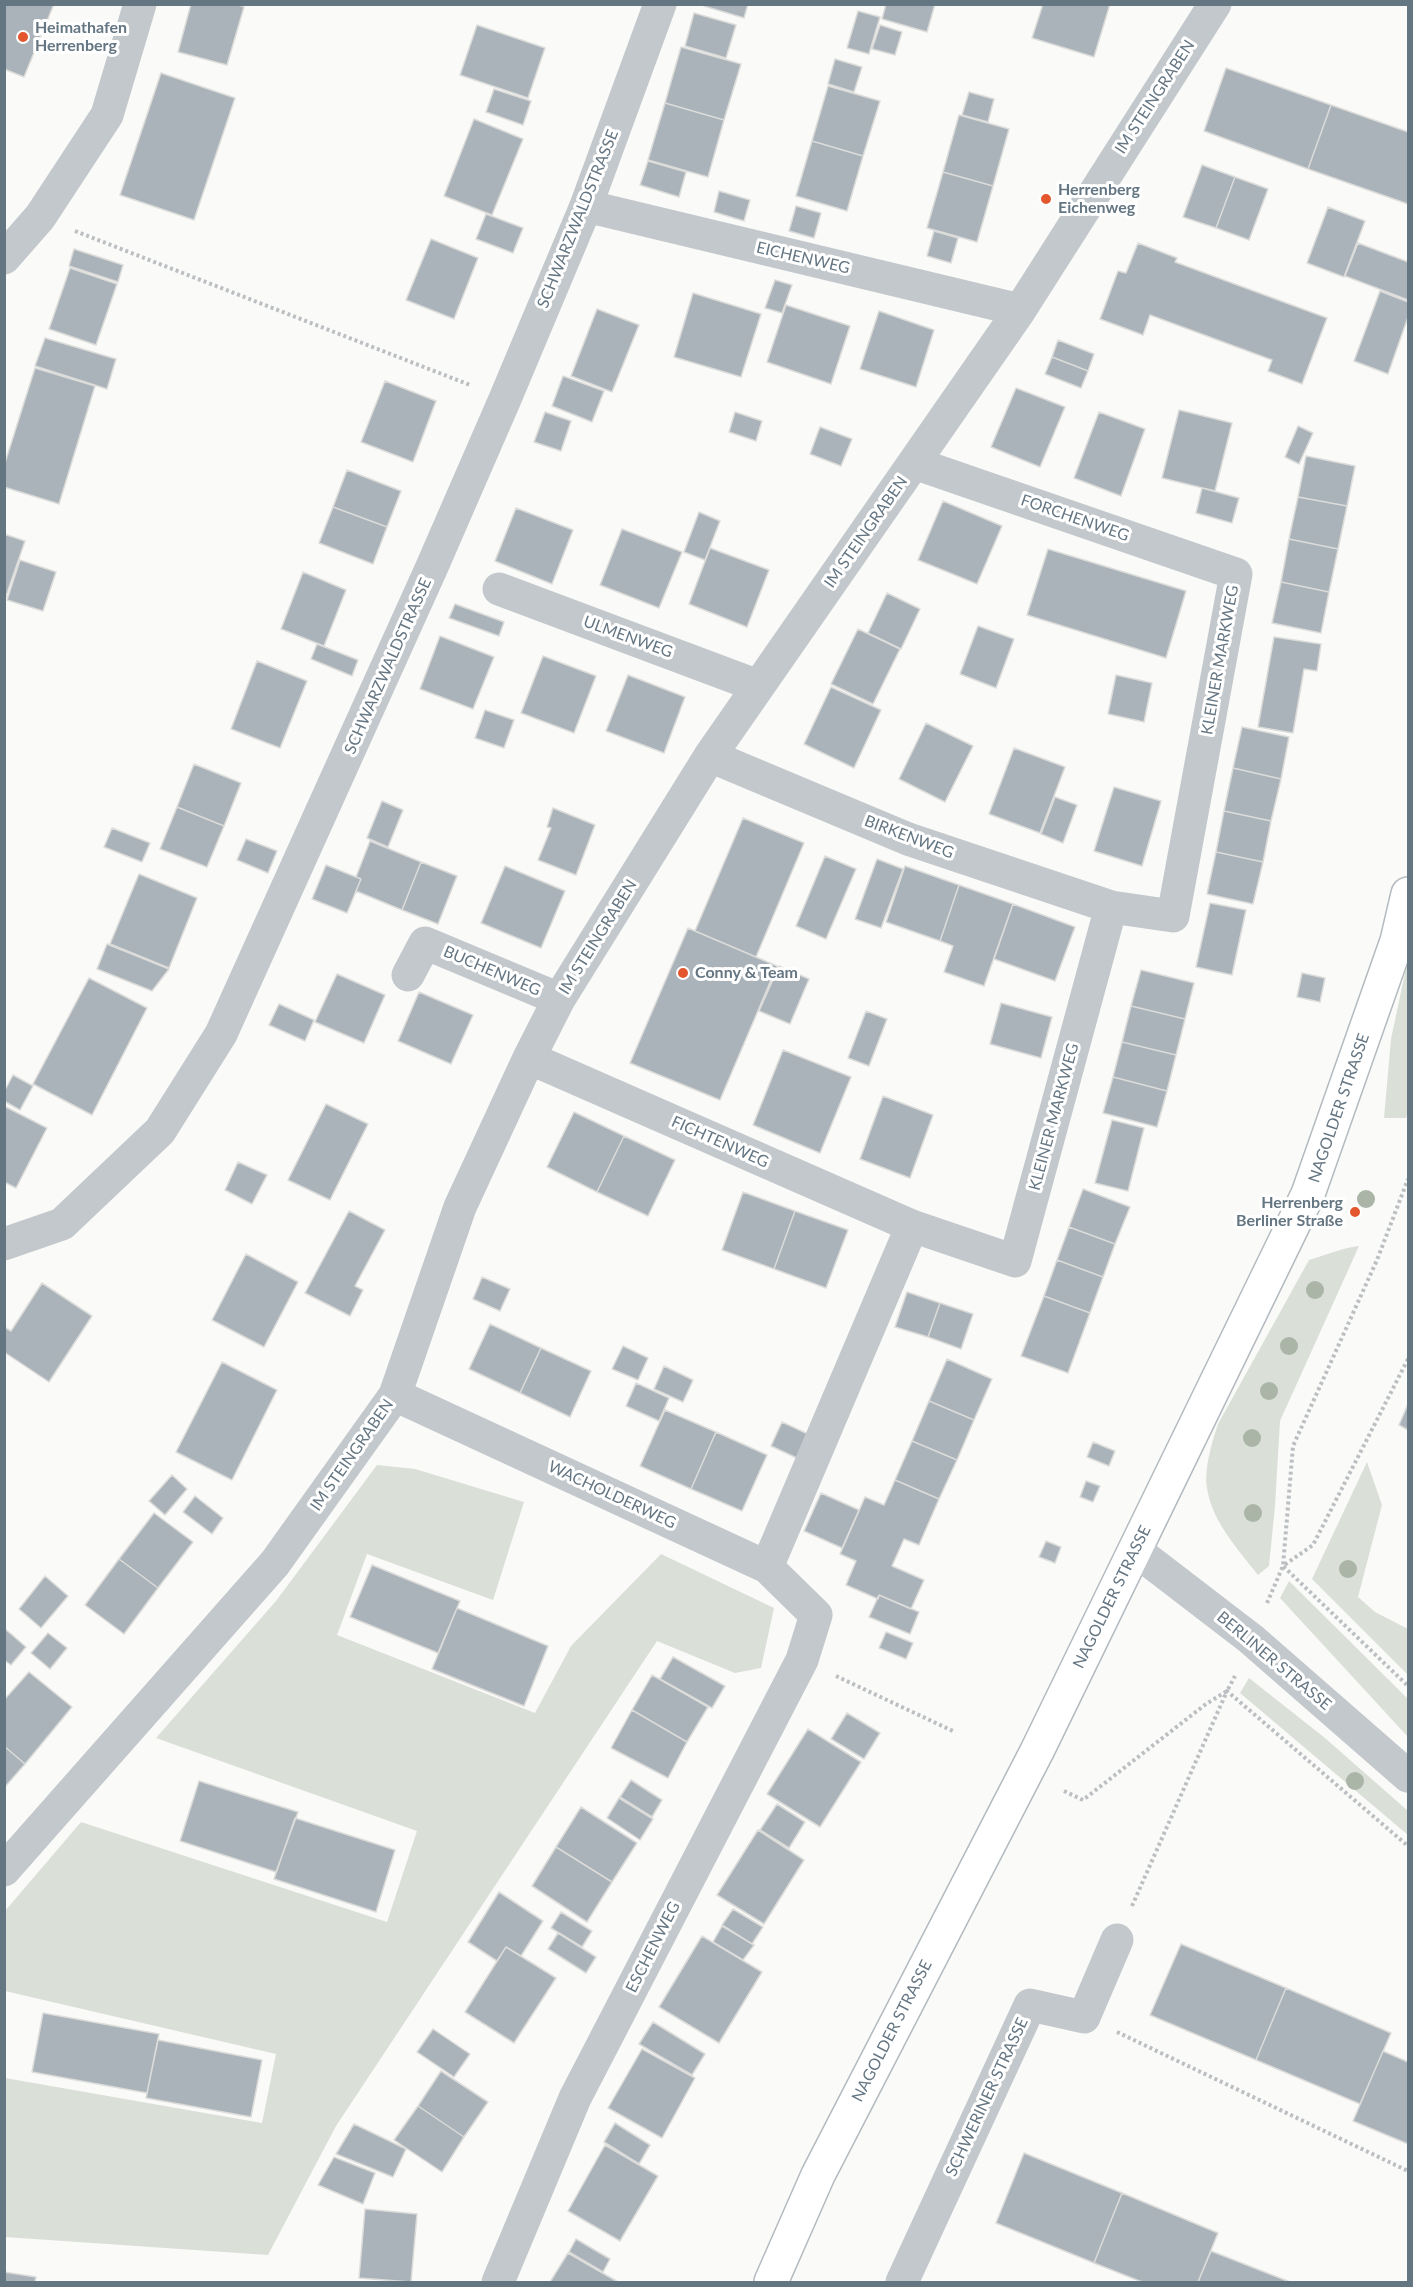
<!DOCTYPE html>
<meta charset="utf-8">
<style>
body{margin:0}
#map{position:relative;width:1413px;height:2287px;overflow:hidden;background:#fafaf8;font-family:Lato,sans-serif}
canvas{display:block}
.frame{position:absolute;inset:0;border:6px solid #657683;pointer-events:none}
</style>
<div id="map">
<canvas width="1413" height="2287"></canvas>
<div class="frame"></div>
</div>
<script>
const ctx = document.querySelector('canvas').getContext('2d');
ctx.lineJoin = 'round';
function paint(path, color) {
  ctx.fillStyle = color;
  ctx.fill(path, 'evenodd');
}
function strokePath(path, color, width, dash) {
  ctx.strokeStyle = color;
  ctx.lineWidth = width;
  ctx.lineCap = dash ? 'butt' : 'round';
  ctx.setLineDash(dash || []);
  ctx.stroke(path);
}
function drawText(font, color, halo, rows, align = 'center') {
  ctx.font = font + ' Lato,sans-serif';
  ctx.lineWidth = 6;
  ctx.setLineDash([]);
  ctx.textBaseline = 'middle';
  ctx.strokeStyle = halo;
  ctx.fillStyle = color;
  for (const [text, x, y, turn = 0] of rows) {
    ctx.save();
    ctx.translate(x, y);
    ctx.rotate((+turn || 0) * Math.PI / 180);
    ctx.textAlign = isNaN(turn) ? turn : align;
    if (halo) ctx.strokeText(text, 0, 0);
    ctx.fillText(text, 0, 0);
    ctx.restore();
  }
}
paint(new Path2D(`
 M1408,959V1110L1406,1118H1384L1391,1039Z
 M1359,1246L1280,1421L1275,1506L1269,1566L1258,1575C1238,1549 1212,1522 1207,1488C1204,1469 1212,1442 1218,1424L1309,1260C1326,1255 1342,1248 1359,1246Z
 M1367,1462L1382,1505L1358,1597L1375,1612L1408,1629V1675L1312,1579Z
 M377,1465L415,1469L524,1502L493,1600L367,1554L337,1635L535,1713L571,1646L661,1554L774,1608L761,1668L735,1673L657,1641L336,2126L268,2255L5,2237V2078L262,2123L276,2054L5,1991V1911L81,1822L387,1922L417,1831L156,1738L276,1601Z
 M1289,1581L1408,1699V1737L1280,1598Z
 M1249,1678L1325,1738L1408,1811V1835L1240,1693Z`), '#dadfd7');
const building = new Path2D(`
 M4,4H54L24,77L4,69Z
 M191,4H237L244,7L227,65L178,52Z
 M705,4H748L744,18L704,6Z
 M886,4H935L927,32L882,19Z
 M1043,4H1110L1094,57L1032,38Z
 M858,11L880,17L869,54L847,48Z
 M694,13L736,25L726,58L685,46Z
 M477,25L545,48L528,98L460,75Z
 M880,25L902,32L895,55L872,49Z
 M681,47L741,64L724,120L665,103Z
 M835,59L862,67L854,92L828,84Z
 M1226,68L1331,105L1308,169L1204,131Z
 M161,73L235,98L194,220L120,195Z
 M828,86L880,101L863,156L812,141Z
 M494,89L531,101L523,125L486,112Z
 M969,92L994,99L988,122L962,115Z
 M665,103L724,120L708,177L648,160Z
 M1331,105L1408,132V204L1308,169Z
 M959,115L1009,129L993,186L943,172Z
 M474,119L523,139L492,215L444,196Z
 M812,141L863,156L847,211L796,196Z
 M648,161L686,172L679,197L640,185Z
 M1202,165L1235,177L1216,228L1183,217Z
 M943,172L993,186L977,242L927,228Z
 M1235,177L1268,189L1249,240L1216,228Z
 M719,191L750,200L744,221L714,212Z
 M796,206L821,213L814,238L789,231Z
 M1328,207L1365,221L1344,277L1307,263Z
 M486,214L523,228L513,253L476,239Z
 M934,231L958,238L951,263L927,256Z
 M431,239L478,258L454,319L406,300Z
 M1138,243L1177,258L1175,262L1327,318L1302,384L1268,371L1272,360L1150,315L1143,335L1100,319L1118,271L1126,273Z
 M1358,243L1408,262V300L1345,276Z
 M74,249L123,265L118,282L69,266Z
 M70,268L117,284L96,345L49,329Z
 M775,280L792,285L782,313L765,308Z
 M1380,291L1408,302V317L1388,374L1354,361Z
 M693,293L761,314L741,377L674,357Z
 M786,305L850,326L831,384L767,362Z
 M597,309L639,325L612,392L571,376Z
 M879,311L934,330L916,387L860,369Z
 M45,338L116,359L107,389L35,366Z
 M1058,340L1094,354L1088,371L1052,357Z
 M1052,357L1088,371L1081,388L1045,374Z
 M35,368L95,386L59,504L4,487V466Z
 M563,376L604,391L592,422L552,406Z
 M385,381L436,401L413,462L361,442Z
 M1016,388L1065,407L1040,467L991,447Z
 M1179,410L1232,423L1215,491L1162,478Z
 M545,412L571,421L561,451L534,442Z
 M735,412L762,421L756,441L729,432Z
 M1099,412L1145,429L1121,496L1074,478Z
 M1298,426L1313,433L1299,464L1285,457Z
 M820,427L852,439L841,466L810,454Z
 M1306,456L1355,466L1347,506L1298,497Z
 M347,470L401,491L387,527L333,507Z
 M1202,488L1239,498L1232,523L1196,513Z
 M1298,497L1347,506L1338,549L1289,539Z
 M943,501L1002,526L977,584L918,560Z
 M333,507L387,527L373,564L319,543Z
 M516,508L573,530L552,584L495,561Z
 M699,512L720,521L705,560L684,552Z
 M622,529L682,552L659,608L600,585Z
 M4,534L25,541L4,602Z
 M1289,539L1338,549L1329,592L1281,582Z
 M710,548L769,570L747,627L689,604Z
 M1048,549L1186,591L1166,658L1027,615Z
 M20,560L56,572L43,611L7,600Z
 M303,572L346,590L324,646L281,629Z
 M1281,582L1329,592L1321,633L1272,623Z
 M887,593L920,609L901,649L868,633Z
 M455,604L504,622L499,636L449,618Z
 M978,626L1014,639L996,688L960,674Z
 M858,629L900,649L873,704L831,684Z
 M440,636L494,657L473,709L420,689Z
 M1274,637L1321,644L1317,671L1304,669L1293,733L1258,727Z
 M317,644L358,660L352,676L311,659Z
 M543,656L596,676L574,733L521,713Z
 M257,661L307,681L280,748L231,729Z
 M628,675L685,697L664,753L606,731Z
 M1116,675L1152,683L1144,722L1108,714Z
 M831,687L881,710L854,768L804,744Z
 M485,710L514,720L504,748L475,738Z
 M926,723L973,746L945,802L899,779Z
 M1242,727L1289,737L1281,779L1233,768Z
 M1014,748L1065,767L1040,833L989,814Z
 M194,764L241,783L224,826L177,807Z
 M1233,768L1281,779L1271,821L1224,811Z
 M1114,787L1161,801L1142,866L1094,851Z
 M1055,797L1077,805L1063,843L1041,834Z
 M382,801L403,810L388,847L367,838Z
 M177,807L224,826L207,867L160,849Z
 M553,808L595,825L576,875L538,860L551,828L547,827Z
 M1224,811L1271,821L1263,862L1216,852Z
 M743,818L804,843L756,957L695,931Z
 M112,828L150,843L142,862L104,847Z
 M246,839L277,851L268,873L237,860Z
 M370,841L421,862L402,910L356,891L361,879L356,877Z
 M1216,852L1263,862L1253,904L1207,894Z
 M825,856L856,869L826,939L796,926Z
 M877,859L903,869L881,928L855,919Z
 M421,862L457,876L438,924L402,910Z
 M326,865L361,879L347,913L312,899Z
 M505,866L565,891L541,948L481,923Z
 M905,866L959,885L940,941L886,922Z
 M139,874L197,898L169,968L110,944Z
 M959,885L1013,904L984,986L944,972L953,946L940,941Z
 M1210,903L1246,910L1232,975L1196,967Z
 M1013,904L1075,927L1055,981L994,959Z
 M688,928L777,966L720,1100L630,1063Z
 M107,944L169,969L152,991L97,969Z
 M779,966L809,979L790,1024L759,1011Z
 M1141,970L1194,983L1185,1019L1131,1006Z
 M1302,973L1325,978L1320,1002L1297,997Z
 M337,974L385,995L364,1043L315,1022Z
 M89,978L147,1008L92,1115L33,1084Z
 M419,992L473,1015L451,1064L398,1041Z
 M1001,1003L1052,1017L1041,1058L990,1044Z
 M279,1004L314,1020L305,1041L269,1025Z
 M1131,1006L1185,1019L1176,1055L1122,1042Z
 M866,1011L887,1019L869,1066L848,1058Z
 M1122,1042L1176,1055L1167,1091L1113,1077Z
 M783,1050L851,1077L820,1153L753,1125Z
 M13,1075L33,1086L20,1110L4,1101V1092Z
 M1113,1077L1167,1091L1157,1127L1103,1113Z
 M883,1096L933,1115L910,1178L860,1159Z
 M326,1104L368,1124L330,1200L288,1180Z
 M4,1106L47,1128L16,1188L4,1182Z
 M574,1112L624,1136L597,1192L547,1167Z
 M1112,1120L1144,1128L1128,1191L1095,1183Z
 M624,1136L675,1160L648,1216L597,1192Z
 M238,1162L267,1175L252,1204L225,1190Z
 M1083,1189L1130,1207L1115,1244L1069,1227Z
 M743,1192L795,1211L774,1269L722,1250Z
 M349,1211L385,1230L355,1286L363,1290L350,1316L305,1293Z
 M795,1211L848,1230L826,1288L774,1269Z
 M1069,1227L1115,1244L1103,1277L1057,1260Z
 M246,1254L298,1282L264,1347L212,1320Z
 M1057,1260L1103,1277L1090,1313L1044,1296Z
 M482,1277L510,1289L500,1311L473,1299Z
 M42,1283L92,1316L49,1382L4,1352V1327L11,1331Z
 M907,1292L940,1303L928,1337L895,1327Z
 M1044,1296L1090,1313L1068,1373L1021,1356Z
 M940,1303L973,1314L961,1349L928,1337Z
 M490,1324L541,1348L520,1393L469,1369Z
 M623,1346L648,1358L638,1380L612,1369Z
 M541,1348L591,1371L570,1417L520,1393Z
 M947,1359L992,1379L974,1420L929,1401Z
 M222,1362L277,1390L232,1480L176,1452Z
 M664,1366L693,1380L683,1402L654,1389Z
 M636,1383L669,1398L659,1421L626,1406Z
 M929,1401L974,1420L957,1460L912,1441Z
 M1408,1404V1430L1399,1425Z
 M665,1410L716,1432L691,1489L640,1466Z
 M782,1422L810,1435L799,1459L771,1446Z
 M716,1432L767,1455L742,1511L691,1489Z
 M912,1441L957,1460L939,1499L895,1480Z
 M1093,1442L1115,1451L1109,1466L1087,1457Z
 M172,1475L187,1489L165,1515L149,1501Z
 M895,1480L939,1499L919,1545L904,1539L892,1566L924,1580L911,1609L879,1595L878,1599L846,1585L856,1561L840,1554L865,1497L884,1505Z
 M1086,1481L1100,1486L1093,1502L1080,1497Z
 M821,1493L859,1510L842,1548L804,1531Z
 M195,1496L223,1518L212,1534L183,1512Z
 M154,1513L193,1542L158,1588L119,1559Z
 M1046,1541L1061,1547L1055,1563L1039,1557Z
 M119,1559L158,1588L124,1634L85,1605Z
 M372,1565L460,1601L438,1653L350,1617Z
 M45,1576L68,1596L41,1628L19,1609Z
 M879,1595L919,1612L910,1634L869,1617Z
 M457,1608L548,1646L524,1706L432,1669Z
 M4,1628L26,1647L11,1665L4,1660Z
 M886,1632L913,1643L906,1659L879,1648Z
 M48,1633L67,1648L50,1669L31,1653Z
 M673,1657L725,1686L712,1708L660,1679Z
 M29,1672L72,1707L25,1764L4,1746V1700Z
 M652,1675L708,1707L687,1742L632,1710Z
 M632,1710L687,1742L668,1778L611,1748Z
 M847,1713L880,1733L864,1759L831,1739Z
 M808,1729L861,1762L820,1827L767,1794Z
 M4,1746L25,1764L4,1788Z
 M631,1780L662,1800L652,1817L620,1797Z
 M199,1781L298,1812L276,1872L180,1841Z
 M619,1798L653,1819L640,1840L607,1818Z
 M777,1804L805,1822L789,1848L760,1830Z
 M581,1807L637,1843L612,1882L556,1847Z
 M295,1818L395,1850L376,1912L274,1879Z
 M758,1830L804,1860L764,1924L717,1895Z
 M556,1847L612,1882L587,1922L532,1886Z
 M499,1892L543,1921L521,1956L506,1947L497,1961L468,1942Z
 M733,1909L763,1927L752,1944L722,1925Z
 M561,1912L592,1931L582,1947L551,1928Z
 M722,1926L754,1945L743,1960L713,1942Z
 M558,1933L596,1957L586,1973L548,1949Z
 M702,1936L762,1972L719,2043L659,2007Z
 M1181,1944L1286,1988L1256,2060L1150,2015Z
 M506,1947L556,1978L514,2043L465,2012Z
 M1286,1988L1391,2033L1360,2104L1256,2060Z
 M43,2013L159,2034L147,2093L32,2072Z
 M653,2022L705,2054L692,2075L639,2044Z
 M433,2029L470,2054L454,2077L417,2052Z
 M158,2040L262,2060L251,2117L146,2098Z
 M642,2049L695,2078L662,2138L608,2108Z
 M1383,2051L1408,2062V2144L1353,2121Z
 M441,2071L488,2102L464,2137L418,2106Z
 M418,2106L464,2137L442,2172L394,2140Z
 M615,2123L650,2145L639,2164L604,2142Z
 M354,2124L406,2149L393,2177L336,2154Z
 M605,2145L658,2176L620,2241L568,2211Z
 M1024,2153L1122,2193L1094,2263L996,2223Z
 M334,2157L375,2173L363,2204L318,2185Z
 M1122,2193L1218,2233L1198,2282H1142L1094,2263Z
 M365,2209L417,2214L411,2282L359,2278Z
 M576,2239L610,2259L603,2272L569,2252Z
 M1211,2251L1290,2282H1198Z
 M568,2253L618,2282H550Z
 M4,2272L36,2277L35,2282H4Z`);
paint(building, '#aab3b9');
strokePath(building, '#dcdcda', 1.5);
const secondary = new Path2D(`
 M771,2282L818,2175L1037,1751L1308,1194L1397,941L1408,894`);
strokePath(secondary, '#b3babf', 36);
strokePath(new Path2D(`
 M75,231L470,385
 M1408,1359L1313,1545L1283,1566L1408,1686
 M1267,1603L1283,1566L1293,1446L1377,1260L1408,1179
 M836,1676L955,1732
 M1064,1791L1083,1800L1206,1704L1227,1691L1235,1676
 M1132,1906L1227,1691L1408,1846
 M1117,2032L1408,2171`), '#bbbfc2', 4, [3, 3]);
strokePath(new Path2D(`
 M586,206L1020,310
 M4,258L40,217L107,115L140,4
 M499,589L758,686
 M710,756L908,839L1111,907
 M408,975L425,943L559,999
 M529,1058L912,1226
 M4,1244L62,1224L160,1131L221,1034L431,569L505,399L586,206L660,4
 M395,1395L767,1567L816,1615L802,1660L575,2098L498,2282
 M1135,1550L1251,1639L1408,1776
 M767,1567L912,1226L1015,1261L1111,907L1173,916L1236,574L914,463
 M4,1870L275,1563L395,1395L460,1207L529,1058L559,999L710,756L1020,310L1215,4
 M902,2282L1030,2005L1084,2017L1117,1940`), '#c3c8cc', 33);
strokePath(secondary, '#fff', 33);
ctx.fillStyle = '#aab4a7';
for (const [x, y] of [
 [1366,1199],
 [1315,1290],
 [1289,1346],
 [1269,1391],
 [1252,1438],
 [1253,1513],
 [1348,1569],
 [1355,1781]
]) {
  ctx.beginPath();
  ctx.arc(x, y, 9, 0, 2 * Math.PI);
  ctx.fill();
}
for (const [x, y, r, color] of [
 [23,37,6,"#e4572e"],
 [1046,199,6,"#e4572e"],
 [683,973,6,"#e4572e"],
 [1355,1212,6,"#e4572e"]
]) {
  const dot = new Path2D();
  dot.arc(x, y, r, 0, 2 * Math.PI);
  ctx.fillStyle = color;
  ctx.fill(dot);
  strokePath(dot, '#fff', 2);
}
drawText('bold 16px', '#657683', '#fff', [
 ["Heimathafen",35,28],
 ["Herrenberg",35,46],
 ["Herrenberg",1058,190],
 ["Eichenweg",1058,208],
 ["Conny & Team",695,973],
 ["Herrenberg",1343,1203,"right"],
 ["Berliner Straße",1343,1221,"right"]
], 'left');
drawText('16px', '#657683', '#fff', [
 ["IM STEINGRABEN",1155,97,-57],
 ["SCHWARZWALDSTRASSE",578,219,-68],
 ["EICHENWEG",803,258,13],
 ["FORCHENWEG",1075,518,19],
 ["IM STEINGRABEN",866,532,-55],
 ["ULMENWEG",628,637,20],
 ["KLEINER MARKWEG",1220,660,-80],
 ["SCHWARZWALDSTRASSE",388,666,-66],
 ["BIRKENWEG",909,837,21],
 ["IM STEINGRABEN",598,937,-58],
 ["BUCHENWEG",492,971,23],
 ["NAGOLDER STRASSE",1339,1108,-71],
 ["KLEINER MARKWEG",1054,1117,-75],
 ["FICHTENWEG",720,1142,24],
 ["IM STEINGRABEN",352,1455,-55],
 ["WACHOLDERWEG",612,1495,25],
 ["NAGOLDER STRASSE",1112,1597,-64],
 ["BERLINER STRASSE",1274,1661,40],
 ["ESCHENWEG",653,1947,-63],
 ["NAGOLDER STRASSE",892,2031,-63],
 ["SCHWERINER STRASSE",987,2097,-65]
]);
</script>
